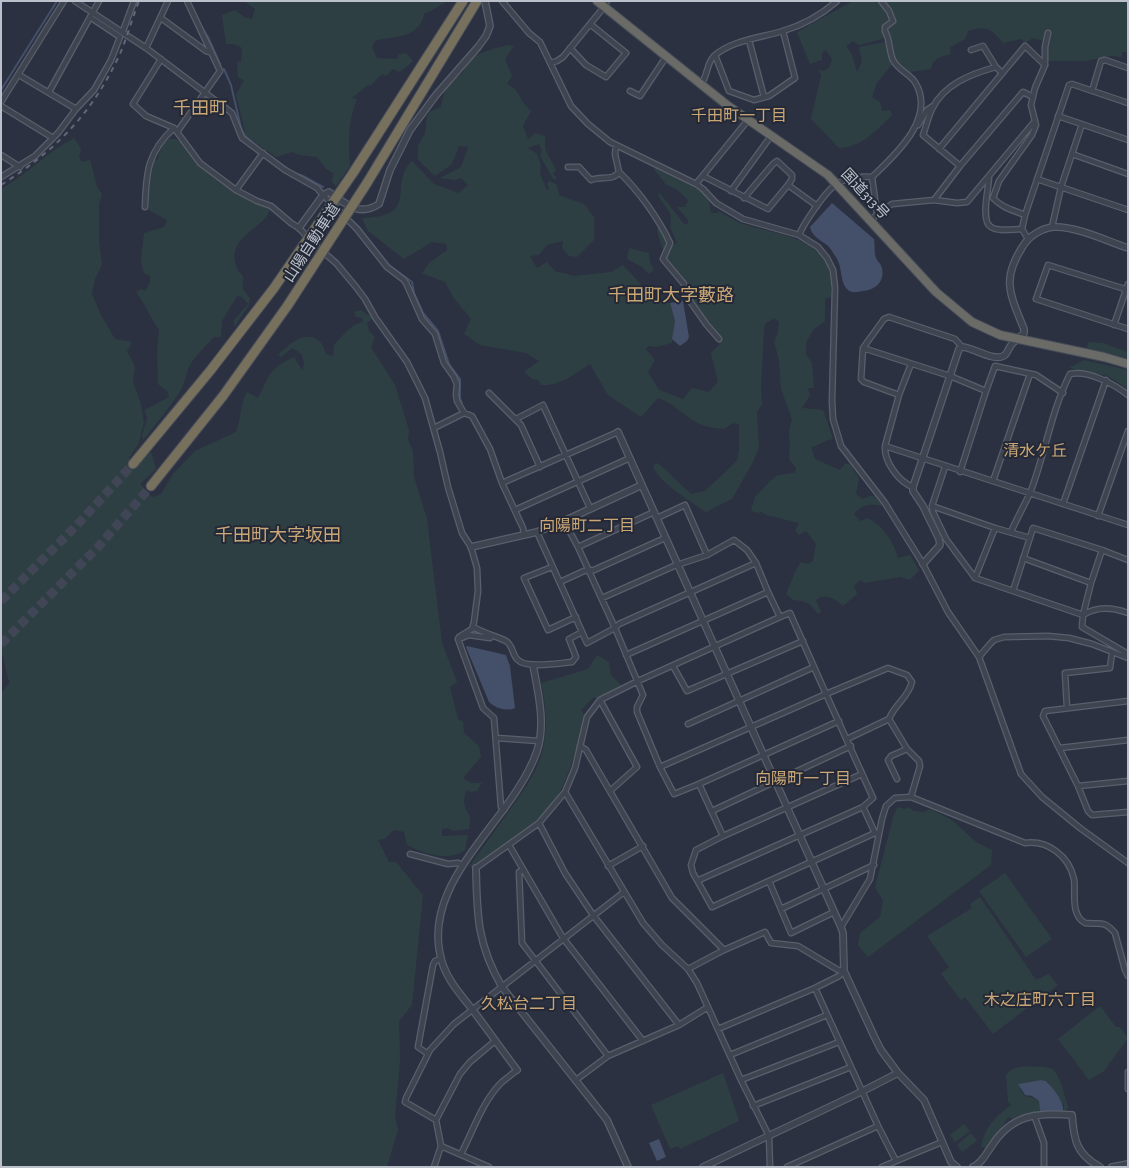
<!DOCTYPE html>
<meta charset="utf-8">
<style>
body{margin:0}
#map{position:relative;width:1129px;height:1168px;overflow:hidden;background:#2b3141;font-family:"Alegreya Sans",sans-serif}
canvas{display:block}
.frame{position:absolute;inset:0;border:2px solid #bcc0cb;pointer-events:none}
</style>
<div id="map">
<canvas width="1129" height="1168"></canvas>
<div class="frame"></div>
</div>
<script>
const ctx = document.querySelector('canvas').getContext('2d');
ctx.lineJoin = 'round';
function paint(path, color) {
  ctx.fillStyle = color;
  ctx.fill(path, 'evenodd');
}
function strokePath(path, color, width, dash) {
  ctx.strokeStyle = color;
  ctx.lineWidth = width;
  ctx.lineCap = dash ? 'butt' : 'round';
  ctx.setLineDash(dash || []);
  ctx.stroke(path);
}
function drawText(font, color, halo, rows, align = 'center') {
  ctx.font = font + ' "Alegreya Sans","Noto Sans JP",sans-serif';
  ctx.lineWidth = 4;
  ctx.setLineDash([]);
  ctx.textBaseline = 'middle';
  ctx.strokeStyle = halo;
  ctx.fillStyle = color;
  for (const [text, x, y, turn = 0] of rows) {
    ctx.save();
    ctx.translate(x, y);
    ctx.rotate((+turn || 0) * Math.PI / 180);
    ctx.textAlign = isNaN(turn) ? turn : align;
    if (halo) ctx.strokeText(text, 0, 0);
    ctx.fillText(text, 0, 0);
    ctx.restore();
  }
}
paint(new Path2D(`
 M244,1H448L429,12L424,13C421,37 395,37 376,40L372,47L377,58L397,59L399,54L406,53L413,61L400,72L393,69L386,76L382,74L370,86L368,85L352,98L357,99C348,119 348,144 350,166L336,186L332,182L333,173L326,169L317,157L300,155L292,152L276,157L246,136L236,95L244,80L238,77L237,61L241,62L242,48L234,44H226L222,15L235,10L244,17L252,19L255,9Z
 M853,1C878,1 878,0 891,20L883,27V39L859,45L853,41L846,46L852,55L857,72L862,62L859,47L885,42L892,64L877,83L872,97L880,102L882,111L890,110L892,115C877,130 862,147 839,148L811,119L821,76L819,70L820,69L823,71L829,68L832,59L826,50L822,52V60L810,64L797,32Z
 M884,1H1128V52H1122V57L1111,56L1085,61H1049C1045,54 1047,48 1043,41L1033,38L1025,43L1022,39L1003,43C992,29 986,25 968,31L965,39L950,47L951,54C942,56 932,58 931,69L910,72L896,62L892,51L888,27L896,21Z
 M508,45L514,46L505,59L512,76L507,84L515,89L525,105L531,111L523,126L528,139L533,136L535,133L545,136V149L556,170L553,174L557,178L554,180L540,156L542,150L539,144L528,148L537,154L541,165L540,174L547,190L549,189L547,183L550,181L557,185L559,195L584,204L594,217V240L577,257L569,256L562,248L563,241L547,245L539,255L530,256L537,268L547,262L555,271L574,276L611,272L623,265L655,300L670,303L675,321L672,343L656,347L648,346L646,349L655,360L648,372L659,390L683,399L692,388L709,392L718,382L711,353L719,345L720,337L707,324L686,294L687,285C675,272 651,254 677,243L670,227L671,215L658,195L660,193L684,224H688V220L677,207H685L688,200L676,189L665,184C664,179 656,174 653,167L701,191L709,200L711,213H717L719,211C726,215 733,220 740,223C768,233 809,234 826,263C832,273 831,286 831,297L825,299V321L813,330L806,343V354L812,363L814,388H808L810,395L802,408L823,410L833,439C824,440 819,446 811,447L815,459L840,470L845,464H850L859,479L856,494L862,499L873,495L883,506C869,504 864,503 854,514L860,521L868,518C883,526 894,542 898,558L910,555L919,570L910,580L901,577L865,583L860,580L854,586L857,594L843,606C835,598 825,593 816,600L821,612L818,614L810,604L802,601L793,600L786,594C791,583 794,572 801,562L808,564L813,561L816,544L806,531L799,535L795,531L799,523L766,515L762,512L757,513L751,510L755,497L770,481L778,475L795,473L796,468L789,459L790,443L789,432L792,419L781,389L779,360L774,342L778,332L779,322L774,318L765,324L764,330L761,386L762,404L757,412L759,447L753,462L732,499L706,512C693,503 656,481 653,465L658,463L691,494L705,491L737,461L739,449V425L733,423L724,429C714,428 705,427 696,422C682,415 675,403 658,398L641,417L608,395L590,364C574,374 561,386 541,385L538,380L532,379L524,372L539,361L526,353L480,345L464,334L471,319L453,297L445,282L422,273L429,263L447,250L446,244L432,242L404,259L368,231L362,218C422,216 387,185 412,161L434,184L459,193L468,185L461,178L455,180L440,178L461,167L468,147L459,146L452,164L435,176L418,160V146L425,133L427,116L431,111L441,107C445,86 447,87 463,72C465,69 466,65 469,62C478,51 495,49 508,45Z
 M74,138L81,149L79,156L82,162L90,160L97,187L102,194L99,204V241L102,265L95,279L92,294L101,315L115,339C121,341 126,340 132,342L127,351L135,366L133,382L141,404L144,422L139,443L129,458L136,465L151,452L156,469L140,484L152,497L161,494L173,474L195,451L236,432C242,418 239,406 247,392L258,398C270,375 268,369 294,357L302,370L304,365L302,354L292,348L281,357L278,355C288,345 307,327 321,343C323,345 325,351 326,354L333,356L334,345C343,336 349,325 363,322L362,318L356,317L354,312L361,310L372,318L367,323L369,331L375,337L371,347L395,385L409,430L408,440L413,451L414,477L427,519L442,643L457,682L450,687L458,719L463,722L464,733L479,746L481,757L463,778L471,783H482L477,791L471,792L467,790C462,799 464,808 470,816L469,829L453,831L448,828L442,829V836L468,835L465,850C449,862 424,854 407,845L404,832L394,830L384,839L378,840L389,862H396L423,895L412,1005L399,1021L400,1060L395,1118L398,1129L387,1167H1V693L10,682C3,669 7,663 1,651V189C27,175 47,152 74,138Z
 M166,139H176L181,142L197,163L251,202L270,209C265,230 222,237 238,270C239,273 242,274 243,277C244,280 242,285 243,289C245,292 248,296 250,298L249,305L234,327V320L248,304L242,297L237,296L222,321L221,337H214C206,346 194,357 189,367C185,377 184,388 177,396C166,411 155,426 143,440L142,435L147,419L145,410L169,397L168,392L158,384L157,353L159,330C150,317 145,304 136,292L141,289L145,291L150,282V276L144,273L141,262L144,233L164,227L167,220L149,210L148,181L153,161L157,160L161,149L160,146Z
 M658,227H661L668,243L663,251L657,231Z
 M629,248L649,253L650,263L654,270L649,274L642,267L627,259Z
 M1088,342L1103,343L1128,352V358L1087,348Z
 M1084,360L1128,370V389L1108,376L1069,368Z
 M597,655L609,662L611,675L622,686L597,699L594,697L581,710L585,716C578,742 572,769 559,793C542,825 500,847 472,868L469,867C481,850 494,832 507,814C521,794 538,773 543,748C548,727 546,704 541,683L588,669Z
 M898,807L905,809L909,807L913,811L924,812L930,809L952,820L976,842L992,850L991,865L868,957L858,945L860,933L880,917L883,901L875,887L894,814Z
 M1005,873L1052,939L1026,957L979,891Z
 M980,897L1036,980L1049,974L1058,985L993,1034L965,997L961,1000L941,974L949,967L927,936L972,908L970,904Z
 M1100,1006L1116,1027H1120L1128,1038L1104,1071L1089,1080L1058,1039Z
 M1044,1067L1053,1069C1062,1081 1064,1093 1068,1108L1064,1112V1105L1047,1081L1041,1080L1018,1084C1020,1087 1022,1093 1024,1095C1028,1098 1033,1096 1039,1101L1040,1112L1018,1116L1013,1119L1008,1117L1002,1128L988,1148L981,1147C984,1128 996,1116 1011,1105L1008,1101L1006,1076C1012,1063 1032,1067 1044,1067Z
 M723,1073L739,1121L680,1149L678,1146L670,1149L651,1105Z
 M964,1124L970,1131L955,1142L950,1135Z
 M971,1133L977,1141L962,1152L957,1145Z`), '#2e3f43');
paint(new Path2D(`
 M832,203L874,239C875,245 874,253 876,258C878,262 881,264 882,268C885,282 875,290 863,291C856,292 851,294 846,288C840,280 842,267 837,259C834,254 831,249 828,246C821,240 812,237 810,227Z
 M683,301L689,337L687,341L680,346L672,339L675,321L670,303Z
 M467,646L506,655L510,666L515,708C507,712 495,708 489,702L468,652L466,647Z
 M1041,1080L1046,1081C1053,1088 1065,1102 1063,1112H1040L1039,1101L1032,1096L1025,1095L1018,1084Z
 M659,1139L666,1157L657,1161L649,1143Z`), '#444f6a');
strokePath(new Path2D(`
 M201,26L208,37L220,64
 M224,69L231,85L241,128L245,136L258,147
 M1,90L57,1
 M271,157L292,172L303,176L323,187
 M337,203L345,213
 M348,217L359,227L389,265L412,282L414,293L423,313L438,331L449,364L460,379V398L462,404`), '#444f6a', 2);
strokePath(new Path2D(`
 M1,601L77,525L133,464
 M1,644L98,547L151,486`), '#414656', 9, [9, 4.5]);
const minor = new Path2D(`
 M75,1L146,48L232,113L242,138L285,170L317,188L323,195L357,229L387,267L404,280L407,285L422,319L435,334L444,363L454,377L457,384L456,395L457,401L464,413L472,416L490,449L502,483L523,528L524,534
 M502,1L529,33L540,42L571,106L588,124L610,142L696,184L703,189L716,203L743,219L799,235L818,247L827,258L833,270L835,288L832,401L833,419L841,446L885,503L923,564L948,612L979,657L1021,774L1042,797L1080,828L1128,863
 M161,18L206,51L210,52
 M123,31L134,1
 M1048,33L1045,47V65L1035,88L1031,105L1036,125L1032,135L999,181L993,198C1002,208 1013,210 1025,215L1069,85L1072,84L1128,103
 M749,40L764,97
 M146,48L168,1
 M570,48L586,65L606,77L626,53L590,24
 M971,50L983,46L996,67
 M715,55L729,91L754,100L769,96L795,78L783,31
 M161,59L133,104L146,116L174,128L200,163L236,190L257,201L271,206L291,223L299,228L315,245L336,263L356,287L365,299L375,317L407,362L425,398L440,452L448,487L462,533L471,547L477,568L478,591L474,622L472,629L459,637L458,639
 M550,63L557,61L563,57L604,7L607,1
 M19,75L76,109
 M701,84C708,76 706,64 714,56C732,40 760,38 783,31C803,25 821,15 837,1
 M630,91L640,96L666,57
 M1092,91L1101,61L1105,60L1128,68
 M49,92L99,1
 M1,102L64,1
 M1,106L53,138
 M1058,116L1128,140
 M918,125L927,110L933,106
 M177,132L220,71L187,1
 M939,149L1025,46L1045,65
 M1072,154L1128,174
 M1,155L20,167
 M960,166L923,135C926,127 928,117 932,109C944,84 971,74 996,67L1002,73
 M568,167H579L591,180C602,176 613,181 619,172L615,154L616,145
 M619,172C638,190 659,219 670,243L663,259L684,284L685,294L706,324L719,339
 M703,176L768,209L788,185L817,206
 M1,177L35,156L58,133L76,109L94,90L111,60L120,37L90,17
 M872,177L877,214
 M989,177C989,187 980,221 991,227C998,232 1013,229 1022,229L1028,239
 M1037,179L1128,210
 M696,184L748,120
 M236,190L263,153
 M731,191L771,136
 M744,198L773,164L777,161L792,175V179L788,185
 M934,200L960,166L1023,92L1033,97
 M145,207C146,174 147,152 174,128
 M870,220L892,204L934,200L957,203L967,202L1035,121
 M1052,227L1061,187L1082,124
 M1022,229L1025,215
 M799,235C804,223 826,190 837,184C847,177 860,176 872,177C895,155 937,118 915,82C910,74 898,70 893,60C889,51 890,40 885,31V27L893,21L889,11L881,1
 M1128,290L1048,265L1036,299L1128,329
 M1114,325L1128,284
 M863,348L950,376L986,391L960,472
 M911,364L899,395L885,446C884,462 899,482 913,487
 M986,391L995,366L1036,375L1063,393
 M489,393L521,425L540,467
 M899,395L864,382L861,379L863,348L884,319L889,317L955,339L962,347
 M516,419L543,405L590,508
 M434,428L464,413
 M885,446L1128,525
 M945,467L932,506L933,512L946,539L975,578L1083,615C1097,606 1112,607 1128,613
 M993,481L1030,374
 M502,483L618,432
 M1063,504L1106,380
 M932,506L995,528L1030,538
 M515,510L630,458
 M1098,516L1128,431
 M657,518L685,505L707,555
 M564,521L578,547L654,512
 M537,532L587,643L615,628L578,547
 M1011,532C1017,518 1024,506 1030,493C1045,455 1051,411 1070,374C1088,370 1114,384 1128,395
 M1023,558L1091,583
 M1128,560L1102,550L1091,583L1083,615L1082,627L1128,654
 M756,563L619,624L615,628L643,695L637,707V712L660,767L674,794L699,784L723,836L696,850L691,865L693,873L712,907L769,881L791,933L834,912
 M552,567L524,578L548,630L576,617
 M975,578L995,528
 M560,582L584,571L594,570L665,538
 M1013,591L1033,528L1102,550
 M602,598L674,566L707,555L734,540L747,550L756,563L768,592
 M473,627C484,633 495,636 506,641C513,645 512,655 518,660C526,669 561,663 572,662L576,657L569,639L582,632
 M458,639L483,708L494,718L501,807L504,810
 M459,639L469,635L490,638L492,636
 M626,655L768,592L780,617L790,613L826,694L888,668L907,675L912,682C908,698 895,704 889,719
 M979,657L990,644L994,640L1004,637L1048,636L1069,638L1092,644L1128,658
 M673,666L687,691L803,641
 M600,700L637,767L610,791
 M1128,701L1045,711L1043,716L1078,786L1088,811L1092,815L1128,812
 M1067,708L1065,673L1110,668L1112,653
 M688,724L814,667
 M497,738L539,741
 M580,746L586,750L672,898L724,950
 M1060,748L1128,740
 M660,767L826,694L873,798L863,807L875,833L879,834
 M897,779L888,760L891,756L907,749
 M699,784L839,721
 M1078,786L1128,781
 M565,792L643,923L662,945L688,969L697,983L741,1080L769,1136L770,1167
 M911,797L1025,843C1048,840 1069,856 1074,879C1076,892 1070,915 1085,923C1100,925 1103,919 1115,933L1125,970L1128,976
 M712,811L851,746
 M539,823L565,873L593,915L679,1025
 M723,836L862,774
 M509,845L563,938L643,1041
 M410,854L448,864L458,863L463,865
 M608,866L643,846
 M476,868L539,823L565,792L575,768L587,717L600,700L638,681L780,617
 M523,870L519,872L522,943L608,1056
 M699,880L863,807
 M769,881L875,833
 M781,909L874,865
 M841,927L870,879L882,819L886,806L895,798L911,797L920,766L919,761L907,749L889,719L847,739
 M688,969L724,950L765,932L771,943L798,946L838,970L844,971
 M815,988L878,1126L896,1161L942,1142
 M718,1029L815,988L839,976L844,971
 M428,1054L418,1047L433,965L435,961L441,959
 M730,1055L827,1015
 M1128,1072V1089
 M576,1080L608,1056L679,1025L708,1007
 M741,1080L839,1042
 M753,1106L851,1067
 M1034,1115L1044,1143V1167
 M436,1120L460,1074L470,1062L495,1041
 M441,1146L489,1167
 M461,1154C473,1131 483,1100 502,1082C507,1078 512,1074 517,1070
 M434,1167L441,1146L436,1120L405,1102L406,1098L430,1050L454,1024L624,892
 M787,1167L878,1126
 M882,1167L896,1161`);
const tertiary = new Path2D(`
 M299,228L323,195L329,192C346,204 359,217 379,204L390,170L410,130L436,95L478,47L486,36L490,26L485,1
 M618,432L841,927L843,933L844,971L874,1036L881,1050L898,1073L924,1100L951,1162L957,1167
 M471,547L537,532L564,521L642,485
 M923,564L940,545L939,539L923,506L913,491V487L959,349L962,347C973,347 995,363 1005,355C1008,352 1009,347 1012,344C1016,340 1020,337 1024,333V329C1010,294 1001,280 1023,246C1029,236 1042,228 1054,227C1076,226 1107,241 1128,248
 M476,868C477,915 477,944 502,987L607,1120L628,1167
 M517,1070C502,1050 487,1029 472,1009C461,995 449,982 443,965C415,883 513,822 537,751C546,724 538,692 533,665
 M703,1167L863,1091L898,1073
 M973,1167C982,1163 985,1155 991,1147C1011,1115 1036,1112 1072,1115C1074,1140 1076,1154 1100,1167
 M1112,1167L1128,1164`);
const trunk = new Path2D(`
 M597,1L727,105L828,175L936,292L972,322L1000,335L1104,357L1128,364`);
const motorway = new Path2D(`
 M353,173L463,1
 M367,183L477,1
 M133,464L210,371L274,288
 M151,486L223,396L288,305`);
strokePath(minor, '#5a5f6c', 7);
strokePath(tertiary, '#5a5f6c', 8);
strokePath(trunk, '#464c59', 10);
strokePath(motorway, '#464c59', 11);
strokePath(minor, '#3f4451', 4.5);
strokePath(tertiary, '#3f4451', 5.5);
strokePath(trunk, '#6a6a67', 8);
strokePath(motorway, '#76705d', 9);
strokePath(new Path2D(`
 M1,185C56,150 91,115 119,56C127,38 132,19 139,1`), '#616778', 2, [5, 5]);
const motorwayBridge = new Path2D(`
 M274,288L353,173
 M288,305L367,183`);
strokePath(motorwayBridge, '#464c59', 11, []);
strokePath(motorwayBridge, '#76705d', 9);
drawText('15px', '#bcc0cb', '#232937', [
 ["国道313号",865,194,47],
 ["山陽自動車道",312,243,-57]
]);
drawText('16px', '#cca776', '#232937', [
 ["千田町一丁目",739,116],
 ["清水ケ丘",1035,451],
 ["向陽町二丁目",587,526],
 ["向陽町一丁目",803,779],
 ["木之庄町六丁目",1040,1000],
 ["久松台二丁目",529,1004]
]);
drawText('18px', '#cca776', '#232937', [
 ["千田町",200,109],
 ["千田町大字藪路",671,296],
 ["千田町大字坂田",278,536]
]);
</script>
